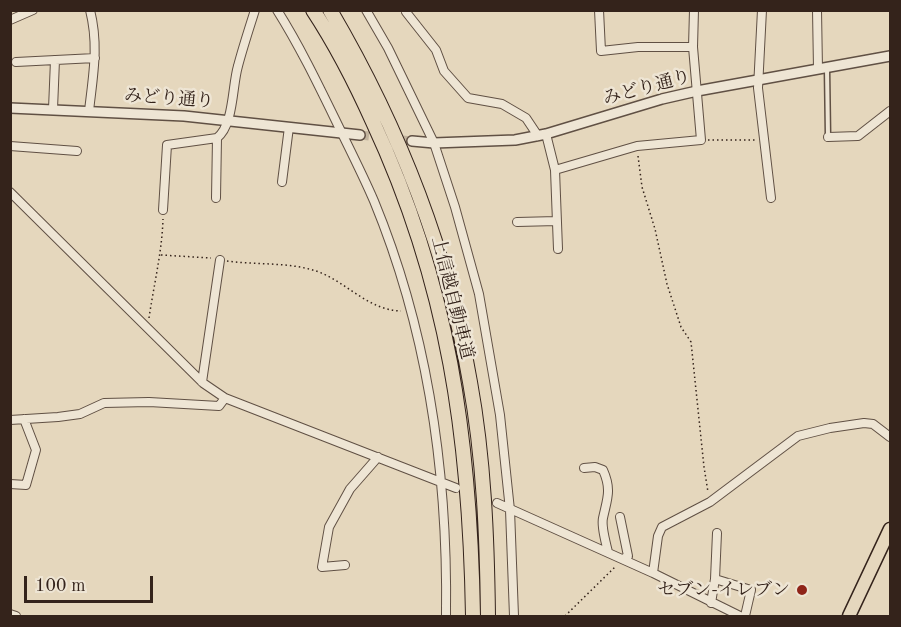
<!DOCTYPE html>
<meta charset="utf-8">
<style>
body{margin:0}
#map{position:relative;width:901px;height:627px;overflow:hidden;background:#e5d7bd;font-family:"Old Standard TT",serif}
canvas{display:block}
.frame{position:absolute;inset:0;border:12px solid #34231b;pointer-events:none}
.scale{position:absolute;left:24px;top:576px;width:129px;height:27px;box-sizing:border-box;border:3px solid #34231b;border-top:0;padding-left:8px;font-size:18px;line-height:21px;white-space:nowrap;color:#34231b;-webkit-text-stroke:4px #eee5d4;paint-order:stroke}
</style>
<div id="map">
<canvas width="901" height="627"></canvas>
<div class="frame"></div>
<div class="scale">100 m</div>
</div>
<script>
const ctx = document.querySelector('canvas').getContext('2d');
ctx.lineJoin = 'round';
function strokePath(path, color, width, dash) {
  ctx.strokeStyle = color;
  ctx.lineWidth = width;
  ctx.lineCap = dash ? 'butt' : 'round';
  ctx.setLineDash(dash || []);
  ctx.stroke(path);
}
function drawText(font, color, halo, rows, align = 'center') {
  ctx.font = font + ' "Old Standard TT","Noto Serif JP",serif';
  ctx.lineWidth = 5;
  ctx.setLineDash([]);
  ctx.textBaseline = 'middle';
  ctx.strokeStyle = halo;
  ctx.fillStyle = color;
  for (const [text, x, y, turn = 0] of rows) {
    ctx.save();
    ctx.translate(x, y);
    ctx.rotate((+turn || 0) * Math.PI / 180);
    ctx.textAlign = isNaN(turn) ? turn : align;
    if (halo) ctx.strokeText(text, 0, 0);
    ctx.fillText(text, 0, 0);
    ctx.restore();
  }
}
strokePath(new Path2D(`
 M360,135L412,141`), '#c2b39d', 9, [9, 4.5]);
const service = new Path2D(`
 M827,69L828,136`);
const minor = new Path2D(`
 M277,10C299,45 317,82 335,119C348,146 362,173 374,201C428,332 448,476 446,616
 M366,10L388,48L434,143L455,207L479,294L500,415L510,510L514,616
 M599,10L601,51L638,47H693
 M762,10L758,88L771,198
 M817,10L818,69
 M406,12L436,50L444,71L468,98L502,104L526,118L538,136
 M10,20L33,10
 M16,62L95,58
 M53,109L55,60
 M89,111C93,75 99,46 90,10
 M546,134L555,170L637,146L701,140L693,47L694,10
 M828,137L858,136L890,111
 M10,146L77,151
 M555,170L558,249
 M282,182L289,127
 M10,192L203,383L225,398L456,488
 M216,198L217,138
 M163,210L167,145L217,138C234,125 232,86 238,66C243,47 249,29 255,10
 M517,222L557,221
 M202,382L220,260
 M10,420L58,417L80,414L104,403L149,402L219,406L225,398
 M584,468L595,467L603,470C612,490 607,499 603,518C601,527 606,543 608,552
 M10,484L26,485L36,450L24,419
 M497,503L653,573L740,616
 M620,517L628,556L623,559
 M345,565L322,567L329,527L350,489L378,457
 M653,573L658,536L662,527L710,502L798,436L830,428L864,423L873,424L890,437
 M715,579L751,590L745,616
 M711,603L715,579L717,533
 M10,614L16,616`);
const tertiary = new Path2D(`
 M10,108L184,116L360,135
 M412,141L434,143L515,140L546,134L662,99L697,91L890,56`);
const primary = new Path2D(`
 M849,616L890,529`);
const motorway = new Path2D(`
 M313,10C336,45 356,84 373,122C449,285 470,439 473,616
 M330,10C398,126 447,249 470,382C484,459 487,538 488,616`);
strokePath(service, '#605044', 7);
strokePath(minor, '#605044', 10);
strokePath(tertiary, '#605044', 12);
strokePath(primary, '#34231b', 15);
strokePath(motorway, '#34231b', 16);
strokePath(new Path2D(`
 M708,140H755
 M638,156L642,187L655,229L667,284L681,327L691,342L704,467L708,492
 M161,255L211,258
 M227,261C256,265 289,262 316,271C346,281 367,310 401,311
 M149,318C154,284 162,252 163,219
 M565,616L616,566`), '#34231b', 1.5, [1.5, 3]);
strokePath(service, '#eee5d4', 4);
strokePath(minor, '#eee5d4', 8);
strokePath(tertiary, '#eee5d4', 9);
strokePath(primary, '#e5d7bd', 12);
strokePath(motorway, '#e5d7bd', 14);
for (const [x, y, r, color] of [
 [802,590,6,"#8f2418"]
]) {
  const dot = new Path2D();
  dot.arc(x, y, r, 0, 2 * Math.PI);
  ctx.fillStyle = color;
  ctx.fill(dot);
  strokePath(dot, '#eee5d4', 2);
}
drawText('18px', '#34231b', '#eee5d4', [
 ["みどり通り",647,88,-15],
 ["みどり通り",169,99,4],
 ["上信越自動車道",452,298,76]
]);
drawText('18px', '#34231b', '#eee5d4', [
 ["セブン-イレブン",790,590]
], 'right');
</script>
